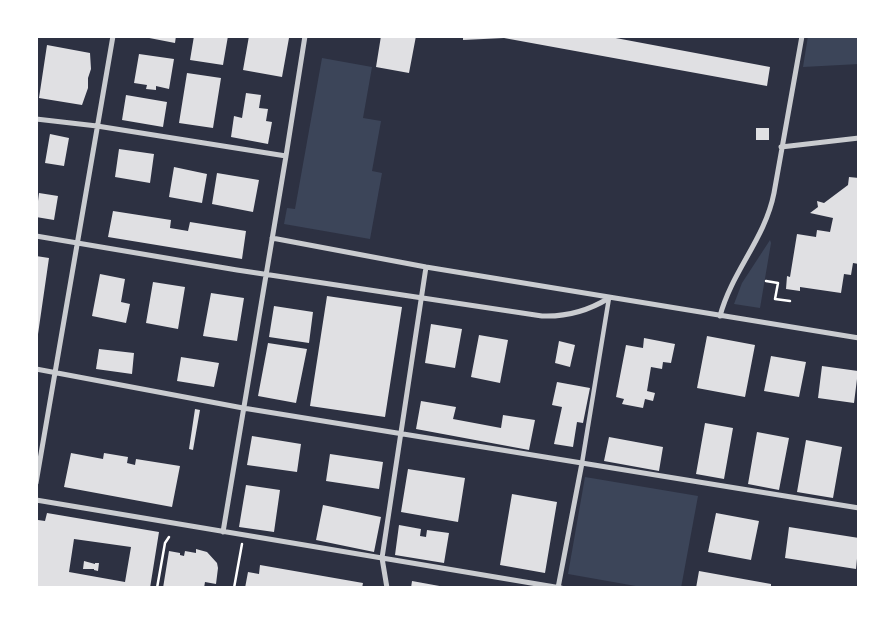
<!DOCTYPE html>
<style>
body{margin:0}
#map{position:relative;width:895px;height:624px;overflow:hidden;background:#2d3142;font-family:"Fira Sans",sans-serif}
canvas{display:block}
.frame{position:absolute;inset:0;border:38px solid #fff;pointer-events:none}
</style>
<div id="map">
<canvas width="895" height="624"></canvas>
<div class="frame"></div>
</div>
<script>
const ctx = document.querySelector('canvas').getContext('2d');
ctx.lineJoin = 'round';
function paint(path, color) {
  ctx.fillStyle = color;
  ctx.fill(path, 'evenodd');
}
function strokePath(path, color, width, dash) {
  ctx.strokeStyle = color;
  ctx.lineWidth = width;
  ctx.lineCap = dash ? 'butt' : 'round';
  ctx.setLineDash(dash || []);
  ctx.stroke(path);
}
paint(new Path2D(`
 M808,36H859V64L803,67Z
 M322,58L372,67L363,118L381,121L372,171L382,173L370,239L284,224L287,208L295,209Z
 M770,240L771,243L760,308L734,304L742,283Z
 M585,477L698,496L681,588H647L568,574Z`), '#3c4559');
paint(new Path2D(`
 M139,36H176L175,43Z
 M194,36H228L223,65L190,60Z
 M249,36L289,38L282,77L243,70Z
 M381,36H416L409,73L376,67Z
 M463,36H605L770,67L767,86L504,38L463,40Z
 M47,45L90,53L91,69L88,78V88L82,105L39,98Z
 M139,54L174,59L169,89L156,86V90L146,89L147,85L134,83Z
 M187,73L221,78L213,128L179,123Z
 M246,93L261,95L259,108L268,109L266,121L272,122L268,144L231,137L234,116L242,118Z
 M126,95L167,102L163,127L122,120Z
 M756,128H769V140H756Z
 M50,134L69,138L64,166L45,163Z
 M119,149L154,154L150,183L115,177Z
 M174,167L207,174L202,203L169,197Z
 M217,173L259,180L253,212L212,204Z
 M849,177L859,178V264L853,263L851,275L844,274L841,293L800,287V291L786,289L787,276L790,277L797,234L816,237L817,230L830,232L833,218L810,213L818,207L817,201L824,203L848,185Z
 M39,193L58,196L54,220L36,217Z
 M113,211L171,220L170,228L188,231L190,222L246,231L242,259L108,237Z
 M36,256L49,258L37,341H36Z
 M100,274L125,279L121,302L130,304L126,323L92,316Z
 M153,282L185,287L178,329L146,323Z
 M211,293L244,298L237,341L203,336Z
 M327,296L402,307L385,417L310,406Z
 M274,306L313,312L309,343L269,337Z
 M431,324L462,329L455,368L425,363Z
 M479,335L508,340L500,383L471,377Z
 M707,336L755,345L745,397L697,388Z
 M644,338L675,344L671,363L663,362L662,369L651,367L647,391L655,393L653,401L645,399L643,408L622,404L624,399L616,397L626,345L643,348Z
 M559,341L575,345L570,367L555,363Z
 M268,343L307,349L296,403L258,396Z
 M99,349L134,353L132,374L96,369Z
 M771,356L806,362L799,397L764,391Z
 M181,357L219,363L214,387L177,381Z
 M822,366L858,371L854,403L818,398Z
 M557,382L590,388L583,423L577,422L573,447L554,444L562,407L552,405Z
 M421,401L456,407L453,419L501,428L503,415L535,420L529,450L416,429Z
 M195,409L200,410L193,450L189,449Z
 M705,423L733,428L724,479L696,474Z
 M757,432L789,438L779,490L748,484Z
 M252,436L301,444L297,472L247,465Z
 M609,437L663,447L659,471L604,461Z
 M806,440L842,447L833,498L797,492Z
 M71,453L103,459L104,453L128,457L127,463L135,465L136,459L180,466L172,507L64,487Z
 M330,454L383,462L379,489L326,481Z
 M408,469L465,478L458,522L401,512Z
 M246,485L280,490L274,532L239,527Z
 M512,494L557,502L545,573L500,565Z
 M323,505L381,517L374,552L316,540Z
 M47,513L159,532L150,588H36V533L38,520L45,521ZM74,539L131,547L125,582L69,572Z
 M716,513L759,521L751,560L708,552Z
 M399,525L421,529L420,536L426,537L427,530L449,533L444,563L395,555Z
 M789,527L859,538L856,569L785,558Z
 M196,549L207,552L217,563L218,568L216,584L205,582L204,588H163L169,551L180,553V555L184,556L185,551L196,553Z
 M84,561L95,564V563H99L98,571L94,570V569H83Z
 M260,565L363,583L362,588H245L248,572L259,574Z
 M699,571L771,584V588H696Z
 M412,581L445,587V588H411Z`), '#e0e0e3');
strokePath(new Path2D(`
 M766,281L778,283L775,299L790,301
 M157,588L165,543L169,537
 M234,588L242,544`), '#fff', 2.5);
strokePath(new Path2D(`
 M582,463L609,298`), '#caccd0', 4.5);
strokePath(new Path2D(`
 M36,119L97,126L286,156
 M781,147L859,138
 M36,236L237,270L542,316C567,317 588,311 609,298
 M272,238L426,267L859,338
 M720,316C732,271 765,239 774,193L802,36
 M36,369L243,408L859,508
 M36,483L113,36
 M36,500L561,588
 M223,532L286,156L305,36
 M387,588L382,558L426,267
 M558,588L582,463`), '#caccd0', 5);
</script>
